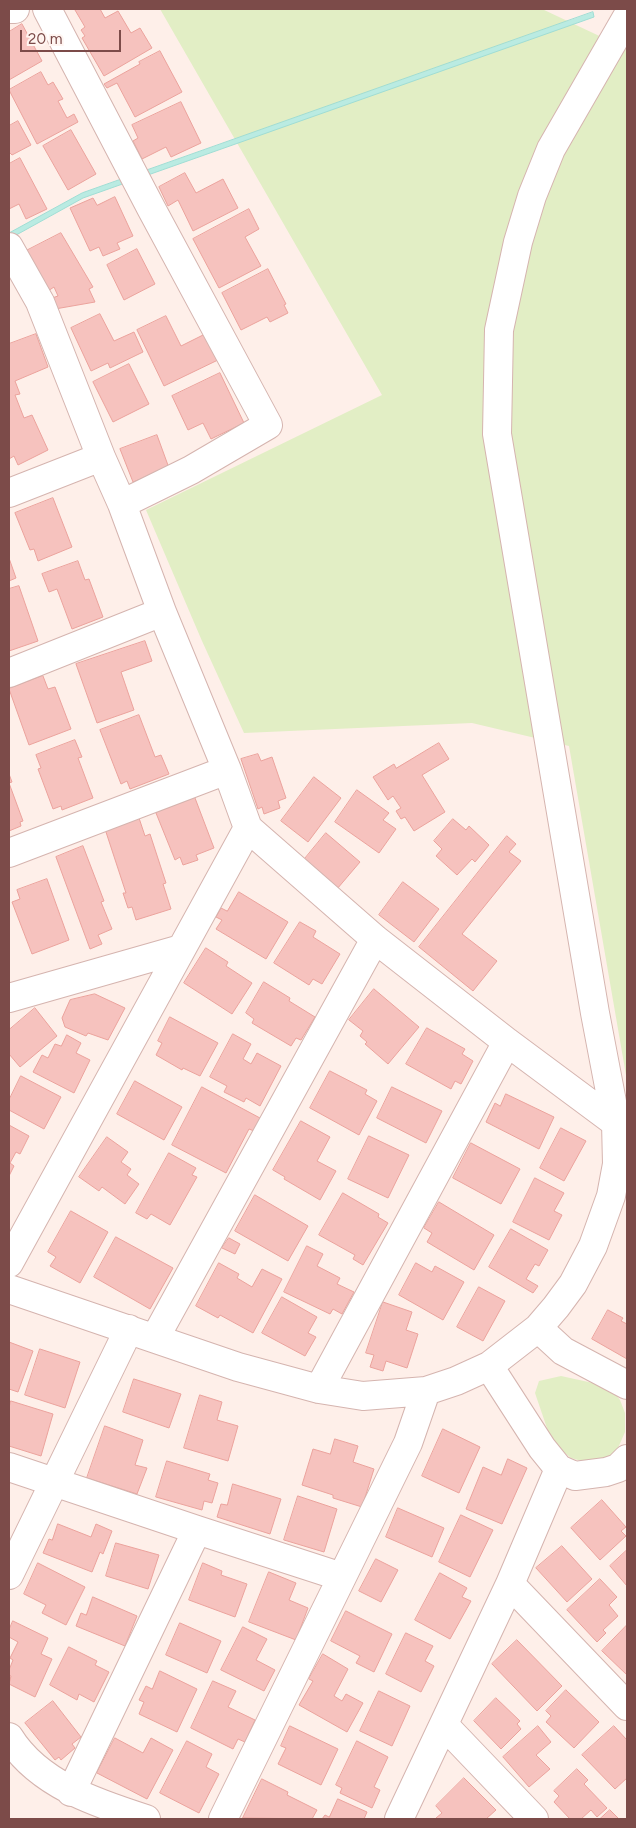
<!DOCTYPE html>
<style>
body{margin:0}
#map{position:relative;width:636px;height:1828px;overflow:hidden;background:#feefe9;font-family:Figtree,sans-serif}
canvas{display:block}
.frame{position:absolute;inset:0;border:10px solid #7c4b49;pointer-events:none}
.scale{position:absolute;left:20px;top:30px;width:101px;height:22px;box-sizing:border-box;border:2px solid #7c4b49;border-top:0;padding-left:6px;font-size:15px;line-height:18px;white-space:nowrap;color:#7c4b49;-webkit-text-stroke:4px #fff5f1;paint-order:stroke}
</style>
<div id="map">
<canvas width="636" height="1828"></canvas>
<div class="frame"></div>
<div class="scale">20 m</div>
</div>
<script>
const ctx = document.querySelector('canvas').getContext('2d');
ctx.lineJoin = 'round';
function paint(path, color) {
  ctx.fillStyle = color;
  ctx.fill(path, 'evenodd');
}
function strokePath(path, color, width, dash) {
  ctx.strokeStyle = color;
  ctx.lineWidth = width;
  ctx.lineCap = dash ? 'butt' : 'round';
  ctx.setLineDash(dash || []);
  ctx.stroke(path);
}
paint(new Path2D(`
 M160,9H542L627,49V1081L569,746L472,723L244,733L202,641L146,510L382,395Z
 M561,1376L593,1383L614,1392L620,1400L625,1413V1432L618,1448L608,1459L592,1464L571,1458L559,1448L549,1434L535,1393L539,1381Z`), '#e2eec5');
const water = new Path2D(`
 M593,12L594,17L83,198L9,239V233L82,193Z`);
paint(water, '#baebe2');
strokePath(water, '#a0ddd4', 1);
const building = new Path2D(`
 M78,9H100L105,18L118,11L131,33L140,28L152,48L104,76L82,38L85,36L81,30L85,27L75,10Z
 M22,24L42,61L9,80V32Z
 M160,51L182,92L135,117L117,83L107,88L104,84L140,64L139,62Z
 M41,72L48,85L53,82L63,99L58,101L67,118L74,114L78,122L37,144L9,90Z
 M181,102L201,143L171,157L166,147L142,159L133,141L138,138L132,125Z
 M18,121L31,145L12,155L9,152V126Z
 M71,130L96,174L68,190L43,146Z
 M20,158L47,209L26,219L19,204L9,209V164Z
 M185,173L196,193L223,179L238,208L193,231L178,200L168,206L159,187Z
 M115,197L133,236L117,243L120,249L103,256L99,247L90,251L70,208L93,198L97,205Z
 M249,209L259,229L245,237L261,266L219,288L193,239Z
 M61,233L93,287L89,289L95,302L55,309L52,298L58,296L54,287L48,291L26,251Z
 M137,249L155,284L124,300L107,265Z
 M268,269L286,304L284,305L288,313L270,322L267,317L241,330L222,293Z
 M100,314L114,341L134,332L143,352L110,368L108,363L91,371L71,328Z
 M166,316L181,346L207,333L220,359L164,386L137,330Z
 M36,334L48,367L15,381L20,394L15,395L24,418L32,415L48,450L18,465L14,456L9,459V344Z
 M129,364L149,404L113,422L93,382Z
 M220,373L244,423L211,439L203,423L188,430L172,396Z
 M157,435L169,468L133,482L120,449Z
 M53,498L72,547L38,561L34,549L30,550L15,513Z
 M9,558L16,578L9,581Z
 M78,561L85,580L89,579L103,617L72,629L57,589L49,592L42,574Z
 M19,586L38,641L9,651V589Z
 M145,641L152,661L121,672L134,710L97,723L76,664Z
 M43,676L48,689L55,687L71,729L29,745L9,689Z
 M139,715L155,757L161,755L169,774L130,789L127,781L121,784L100,730Z
 M75,740L82,757L78,758L93,798L62,810L61,806L53,809L38,769L41,768L36,755Z
 M439,743L449,759L422,775L445,812L414,831L405,817L401,819L396,811L401,808L393,796L388,800L373,777L394,764L396,768Z
 M258,754L261,761L272,757L286,798L278,801L280,808L264,814L262,807L258,809L241,759Z
 M9,774L12,782L9,783L23,821L20,822L21,826L9,831Z
 M314,777L341,798L308,842L281,821Z
 M357,790L389,813L383,820L396,829L379,853L335,822Z
 M195,798L214,848L196,855L198,860L183,865L180,857L175,860L156,813Z
 M139,818L145,836L150,834L166,883L163,884L171,909L136,920L132,907L128,908L123,893H126L105,829Z
 M453,819L466,830L469,826L489,845L475,862L472,859L457,875L436,856L442,849L434,841Z
 M326,833L360,862L337,889L303,861Z
 M507,836L516,844L509,852L521,861L462,934L497,961L473,991L419,947Z
 M83,846L104,901L101,902L112,929L98,935L102,944L90,949L56,857Z
 M47,879L69,940L32,954L12,902L20,899L17,890Z
 M403,882L439,909L414,942L379,915Z
 M239,892L288,922L266,959L216,929L222,920L216,917L221,908L227,911Z
 M300,922L316,931L313,937L340,954L322,984L313,979L309,985L274,963Z
 M206,948L228,962L226,966L252,983L232,1014L184,983Z
 M264,982L290,998L289,1001L315,1017L301,1040L296,1038L291,1046L252,1023L254,1019L246,1013Z
 M374,989L419,1027L388,1064L365,1044L367,1042L360,1036L363,1031L349,1020Z
 M95,994L125,1008L108,1040L88,1033L86,1036L65,1027L62,1018L70,1000Z
 M35,1008L57,1036L20,1067L9,1054V1030Z
 M170,1017L218,1043L200,1076L183,1068L182,1070L156,1055L162,1043L158,1041Z
 M427,1028L465,1049L462,1054L473,1061L461,1084L455,1081L451,1089L406,1064Z
 M233,1034L251,1044L243,1059L251,1064L257,1053L281,1066L260,1106L246,1098L244,1102L224,1092L227,1086L210,1077Z
 M67,1035L81,1043L76,1053L90,1060L74,1093L33,1072L42,1055L48,1058L55,1044L61,1046Z
 M330,1071L367,1090L365,1094L377,1101L359,1135L310,1108Z
 M21,1076L61,1097L44,1129L9,1110V1100Z
 M135,1081L182,1107L164,1140L117,1114Z
 M202,1087L260,1118L254,1131L249,1129L226,1173L172,1145Z
 M392,1087L442,1111L426,1143L377,1118Z
 M506,1094L554,1117L539,1149L486,1122L495,1103L500,1106Z
 M301,1121L330,1137L317,1161L336,1171L320,1200L284,1179L285,1177L273,1170Z
 M9,1125L29,1136L20,1154L16,1152L10,1163L14,1166L9,1176Z
 M561,1128L586,1141L564,1181L540,1168Z
 M369,1136L409,1155L388,1198L348,1179Z
 M107,1137L128,1152L121,1162L131,1169L127,1175L139,1184L125,1204L102,1187L99,1191L79,1177Z
 M471,1143L520,1169L501,1204L453,1178Z
 M169,1153L196,1168L192,1175L197,1177L170,1225L151,1214L147,1219L136,1213Z
 M535,1178L564,1193L554,1211L562,1215L549,1240L513,1222Z
 M343,1193L379,1214L378,1217L388,1223L363,1265L353,1259L355,1255L319,1235Z
 M255,1195L308,1226L288,1261L235,1231Z
 M439,1202L494,1235L474,1270L427,1242L432,1233L424,1228Z
 M71,1211L108,1232L80,1283L50,1266L56,1257L48,1252Z
 M511,1229L548,1250L539,1266L535,1264L526,1279L538,1286L533,1293L489,1267Z
 M116,1237L173,1268L150,1309L94,1277Z
 M229,1238L240,1244L235,1254L222,1248Z
 M307,1246L323,1254L317,1266L340,1278L337,1284L354,1292L342,1314L333,1309L330,1314L284,1292Z
 M219,1263L239,1274L237,1278L252,1287L262,1269L282,1279L253,1333L220,1315L218,1318L196,1306Z
 M416,1263L432,1272L435,1266L464,1282L443,1320L399,1295Z
 M479,1287L505,1301L483,1341L457,1327Z
 M282,1297L317,1317L308,1333L316,1337L305,1356L262,1333Z
 M383,1302L412,1312L406,1330L418,1334L407,1368L386,1361L383,1371L370,1367L374,1355L366,1353Z
 M608,1310L623,1318L621,1321L627,1324V1359L592,1339Z
 M9,1342L33,1351L18,1392L9,1389Z
 M40,1349L80,1362L65,1408L25,1395Z
 M134,1379L181,1394L169,1428L123,1412Z
 M200,1395L222,1402L217,1420L238,1426L228,1461L184,1448Z
 M11,1401L53,1414L41,1456L9,1446V1408Z
 M105,1426L143,1440L135,1465L147,1468L137,1494L87,1478Z
 M443,1429L480,1447L459,1493L422,1476Z
 M335,1439L358,1446L353,1462L374,1469L362,1507L333,1498V1495L302,1485L313,1449L330,1454Z
 M508,1459L527,1468L502,1524L466,1509L483,1467L501,1475Z
 M167,1461L210,1474L208,1480L218,1483L212,1503L204,1501L202,1510L156,1497Z
 M233,1484L281,1499L270,1534L217,1517L221,1504L227,1505Z
 M298,1496L337,1509L324,1552L284,1540Z
 M602,1500L626,1527L621,1531L626,1536L600,1560L571,1528Z
 M398,1508L444,1528L432,1557L386,1537Z
 M461,1515L493,1530L470,1577L439,1562Z
 M58,1524L91,1537L96,1524L112,1531L103,1554L100,1552L92,1572L43,1553L49,1539L52,1540Z
 M116,1543L159,1555L148,1589L106,1576Z
 M562,1546L592,1579L567,1602L536,1568Z
 M627,1550V1586L610,1566Z
 M376,1559L398,1570L381,1602L359,1591Z
 M38,1563L85,1587L66,1625L42,1613L46,1605L24,1594Z
 M203,1563L222,1571L221,1575L247,1584L235,1617L189,1600Z
 M269,1572L296,1583L289,1600L308,1608L296,1640L249,1622Z
 M440,1573L467,1588L462,1597L471,1601L450,1639L415,1620Z
 M600,1579L617,1597L609,1605L618,1616L603,1630L606,1633L597,1642L567,1610Z
 M93,1597L137,1616L125,1646L76,1626L81,1613L86,1615Z
 M346,1611L392,1634L374,1672L356,1663L360,1656L331,1641Z
 M13,1621L48,1638L41,1654L52,1659L35,1697L9,1684L11,1676L9,1675V1670L13,1660L10,1658L18,1642L9,1637V1630Z
 M180,1623L221,1641L207,1673L166,1655Z
 M627,1625V1675L602,1651Z
 M243,1627L267,1639L256,1660L275,1670L264,1691L221,1670Z
 M406,1633L433,1646L425,1661L434,1666L421,1692L386,1674Z
 M517,1640L562,1686L537,1711L492,1664Z
 M69,1647L97,1661L95,1665L109,1672L94,1702L79,1694L77,1700L50,1685Z
 M323,1654L348,1669L334,1696L342,1701L346,1694L363,1703L347,1732L299,1705L313,1681L309,1679Z
 M160,1671L197,1689L177,1732L139,1714L144,1702L139,1700L146,1686L152,1689Z
 M213,1681L236,1691L228,1707L255,1720L245,1742L238,1739L233,1749L191,1728Z
 M566,1690L599,1722L574,1748L546,1722L551,1716L546,1711Z
 M379,1691L410,1706L392,1746L360,1731Z
 M496,1698L520,1721L517,1724L521,1729L501,1749L474,1721Z
 M53,1701L81,1737L72,1744L75,1748L61,1760L59,1757L55,1760L25,1723Z
 M290,1726L338,1749L321,1785L278,1764L286,1748L281,1746Z
 M538,1726L551,1742L536,1755L550,1769L529,1787L503,1757Z
 M614,1726L627,1740V1778L615,1789L582,1755Z
 M115,1738L143,1753L151,1738L173,1750L147,1799L97,1773Z
 M187,1741L212,1754L206,1767L219,1774L199,1813L160,1793Z
 M357,1741L388,1757L374,1787L380,1790L372,1808L340,1793L342,1788L336,1785Z
 M577,1769L588,1780L584,1784L607,1808L597,1817L591,1810L581,1819H570L554,1802L559,1796L554,1791Z
 M464,1778L496,1810L486,1819H437L436,1818L442,1813L436,1806Z
 M262,1779L288,1792L287,1795L317,1810L312,1819L243,1818Z
 M338,1799L367,1812L364,1819H322L325,1815L329,1817Z
 M610,1810L619,1819H600Z`);
paint(building, '#f6c2be');
strokePath(building, '#eba29c', 1);
const minor = new Path2D(`
 M9,9H15
 M47,9L151,208L268,425L191,470L122,504
 M9,247L40,302L101,457
 M9,493L101,457L122,504L162,612L227,770L248,828L375,939L507,1042L616,1123
 M9,673L162,612
 M9,853L227,770
 M9,998L181,949
 M9,1263L248,828
 M9,1289L238,1367L319,1389L363,1396L426,1391L456,1381L489,1366L538,1328L556,1307L573,1284L593,1246L611,1196L617,1164L616,1123L595,1013L497,434L499,330L518,242L532,196L551,149L627,17
 M538,1328L563,1351L627,1385
 M155,1338L375,939
 M489,1366L542,1448L559,1469L575,1476L606,1472L618,1468L627,1459
 M319,1389L507,1042
 M9,1467L197,1530L342,1577
 M9,1575L129,1329
 M510,1584L627,1706
 M444,1725L534,1819
 M9,1737C38,1784 96,1803 146,1819
 M71,1792L197,1530
 M223,1819L408,1443L426,1391
 M399,1819L510,1584L559,1469`);
strokePath(minor, '#d5b4af', 30);
strokePath(minor, '#fff', 28);
</script>
